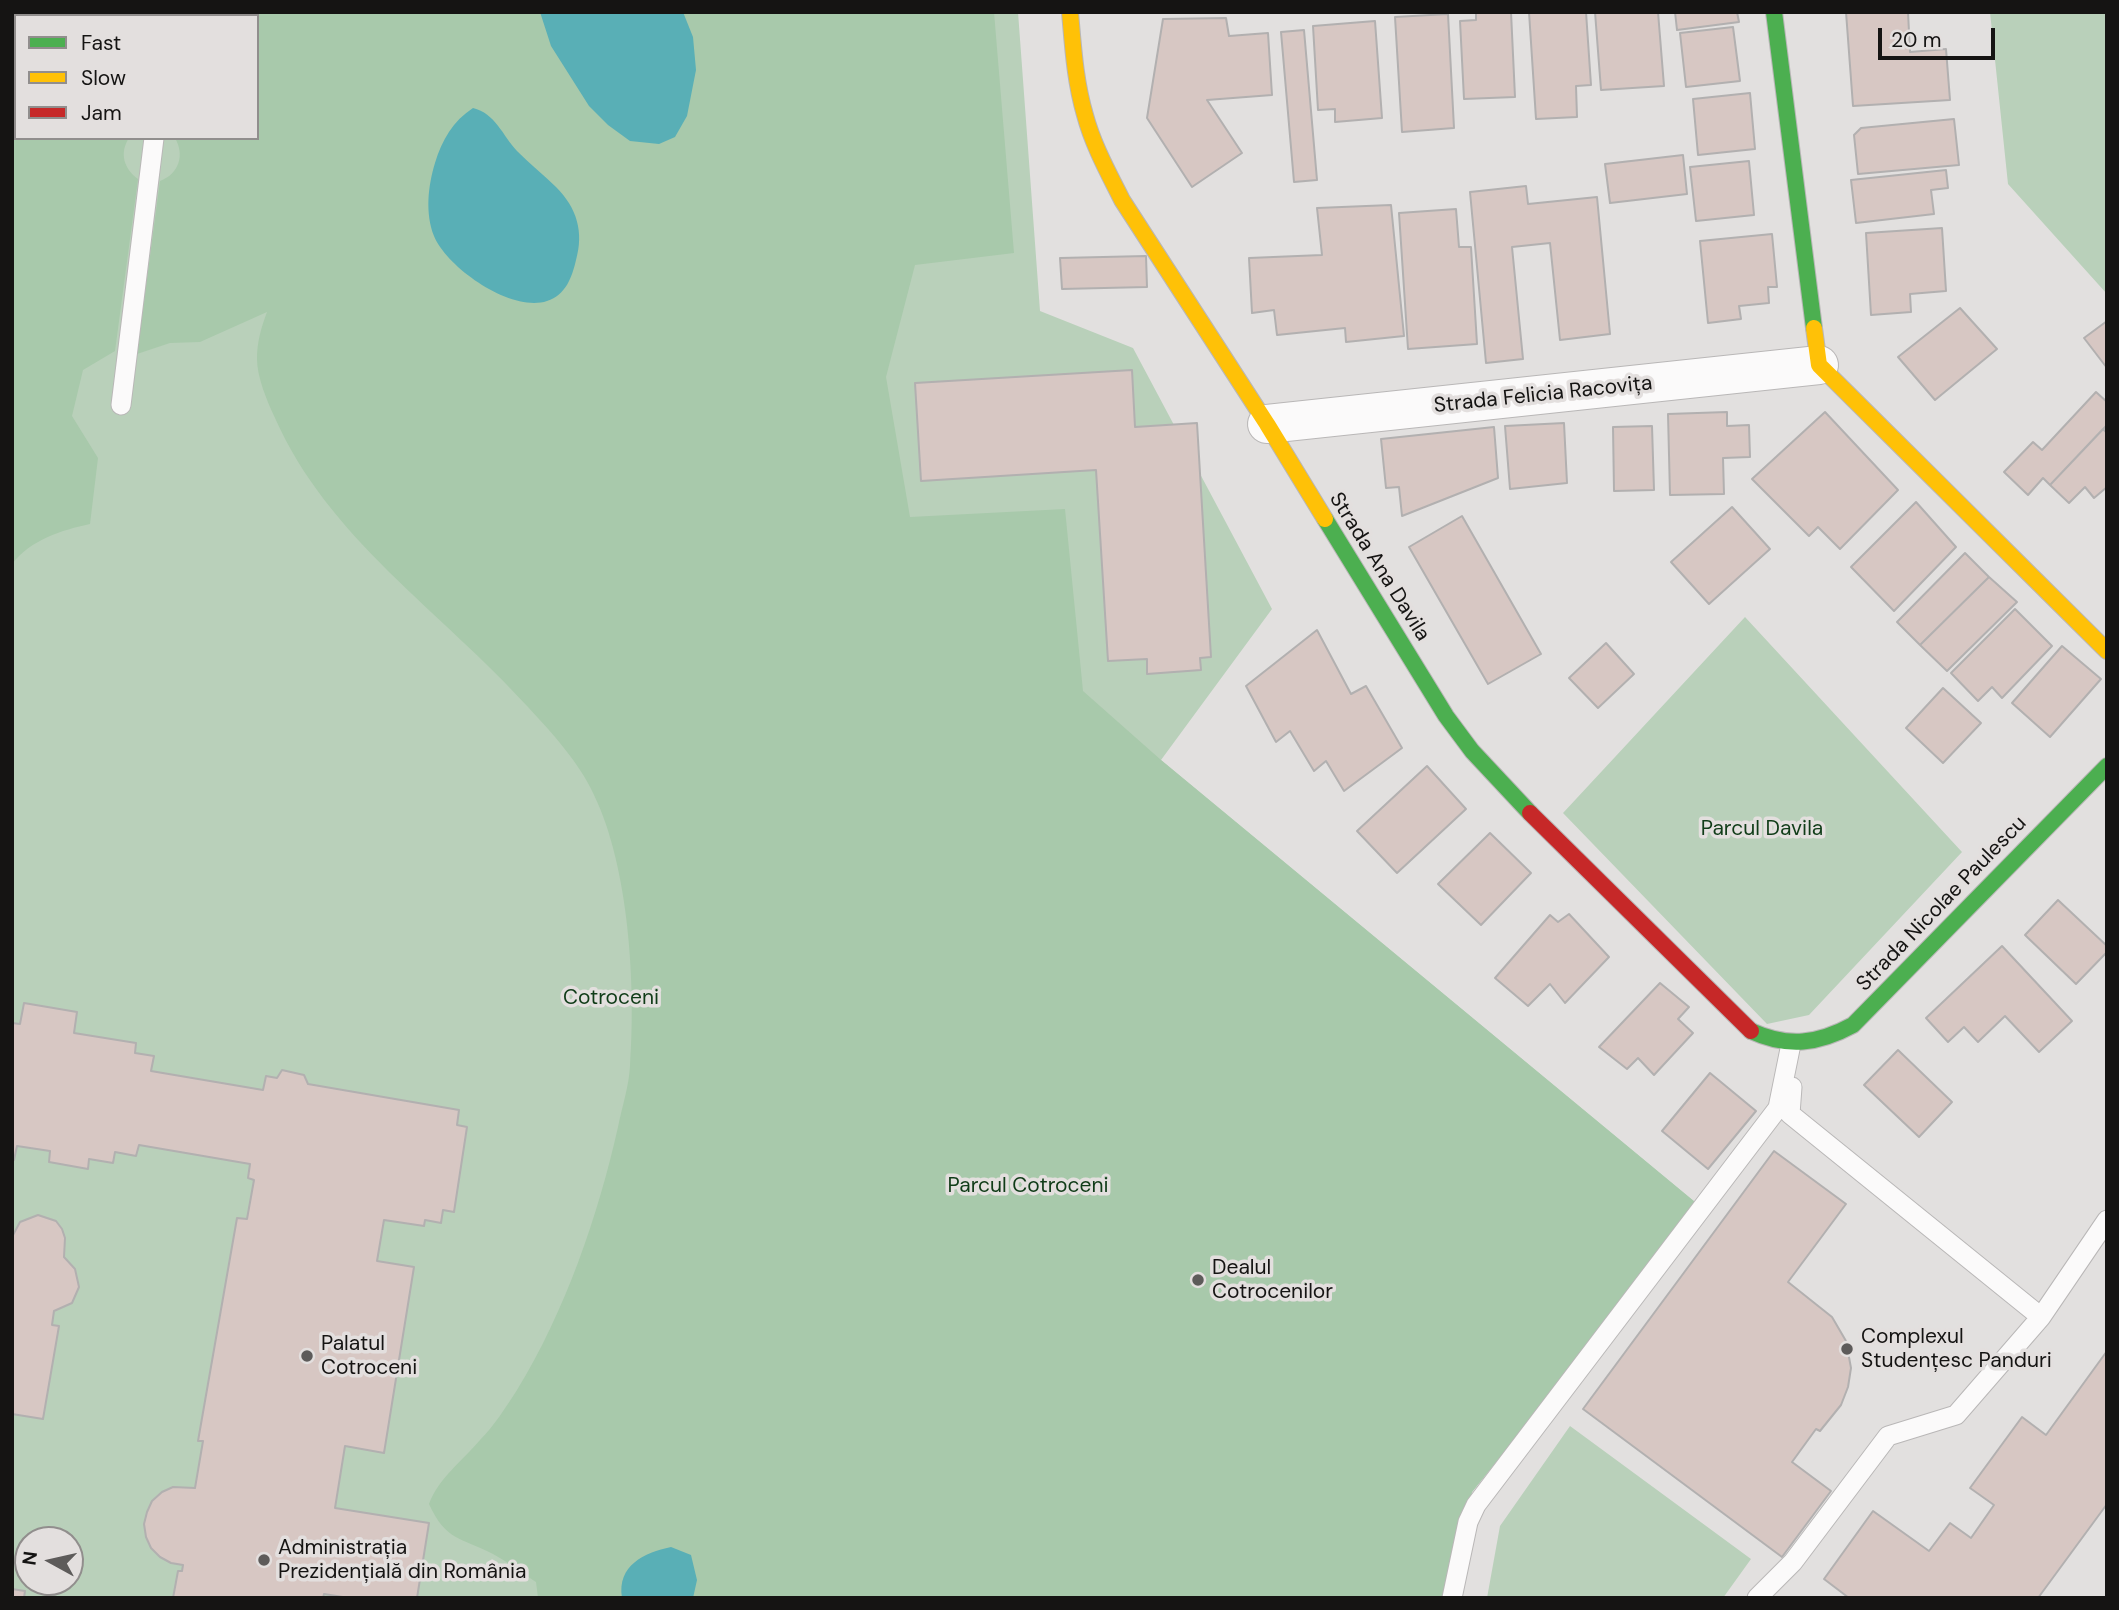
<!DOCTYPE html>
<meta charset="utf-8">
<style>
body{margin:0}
#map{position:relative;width:2119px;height:1610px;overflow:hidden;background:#e2e0df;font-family:"DM Sans",sans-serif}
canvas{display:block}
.frame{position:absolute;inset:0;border:14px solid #151413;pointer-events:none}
.legend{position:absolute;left:14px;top:14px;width:245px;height:126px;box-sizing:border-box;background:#e3dfde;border:2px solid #918e8d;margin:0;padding:9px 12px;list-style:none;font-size:21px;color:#151413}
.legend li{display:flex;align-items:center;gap:14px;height:35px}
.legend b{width:35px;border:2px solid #918e8d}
.north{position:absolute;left:14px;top:1526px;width:70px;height:70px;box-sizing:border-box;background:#e3dfde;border:2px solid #918e8d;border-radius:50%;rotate:278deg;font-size:19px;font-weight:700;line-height:28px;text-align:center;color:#151413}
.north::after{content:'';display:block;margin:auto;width:24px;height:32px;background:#5d5b5a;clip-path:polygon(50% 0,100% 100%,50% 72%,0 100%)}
.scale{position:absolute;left:1878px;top:28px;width:117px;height:32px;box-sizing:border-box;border:4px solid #151413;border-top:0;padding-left:9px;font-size:21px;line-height:24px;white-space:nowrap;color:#151413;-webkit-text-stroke:5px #e3dfde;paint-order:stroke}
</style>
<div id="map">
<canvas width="2119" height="1610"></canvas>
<div class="frame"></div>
<ul class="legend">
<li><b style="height:9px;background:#4caf50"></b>Fast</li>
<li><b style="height:9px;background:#ffc107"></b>Slow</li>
<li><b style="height:9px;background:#c62828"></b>Jam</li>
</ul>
<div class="north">N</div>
<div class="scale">20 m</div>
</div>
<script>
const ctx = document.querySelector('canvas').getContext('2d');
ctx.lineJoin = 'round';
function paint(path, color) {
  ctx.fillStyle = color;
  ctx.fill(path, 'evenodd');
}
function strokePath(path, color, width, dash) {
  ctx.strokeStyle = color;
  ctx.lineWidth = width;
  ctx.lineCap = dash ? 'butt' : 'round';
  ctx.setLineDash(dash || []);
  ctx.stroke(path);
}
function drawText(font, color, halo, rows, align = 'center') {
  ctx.font = font + ' "DM Sans",sans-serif';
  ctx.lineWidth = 7;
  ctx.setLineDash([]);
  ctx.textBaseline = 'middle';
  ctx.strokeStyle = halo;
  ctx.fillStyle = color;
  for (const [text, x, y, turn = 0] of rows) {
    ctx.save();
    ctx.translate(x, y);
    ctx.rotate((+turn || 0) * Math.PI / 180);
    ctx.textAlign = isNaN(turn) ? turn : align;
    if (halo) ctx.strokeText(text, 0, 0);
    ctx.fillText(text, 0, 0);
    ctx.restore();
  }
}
paint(new Path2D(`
 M12,12H1018L1040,311L1133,348L1272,609L1161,760L1701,1207L1472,1492L1448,1598H12ZM16,16H257V138H16ZM28,1540H70V1582H28Z
 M1990,12H2107V294L2008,184Z
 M1745,617L1962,852L1809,1015L1767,1024L1563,813Z
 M1570,1426L1751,1559L1723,1598H1487L1500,1526Z`), '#b9d0ba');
paint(new Path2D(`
 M12,12H158V16H16V138H129C119,153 124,169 138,179L115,351L83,370L72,416L98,458L90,524C62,530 30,540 12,564Z
 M180,12H994L1014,253L915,265L886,377L910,517L1065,509L1083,691L1161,760L1701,1207L1472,1492L1448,1598H538L536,1582C522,1573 508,1562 493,1554C460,1537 446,1541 429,1504C438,1479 463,1460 480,1440C494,1426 506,1407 517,1390C565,1312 598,1216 618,1127C622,1107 629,1086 630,1066C636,986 629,867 594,795C579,762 552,733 528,707C442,612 328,538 275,418C267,401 257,377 257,359C257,342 261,328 267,312L200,342L170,343L137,354L160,181C179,174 185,155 175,138H257V16H180Z`), '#a8c9ab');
paint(new Path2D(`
 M540,12H683L693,37L696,70L687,116L675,137L659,144L630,141L608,125L589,106L551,46Z
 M473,108C495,113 503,136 517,151C530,164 544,175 556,187C577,208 584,232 576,260C572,277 566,295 547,301C512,313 447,268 434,236C425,213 428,186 435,163C442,140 453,121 473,108Z
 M671,1547L691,1555L697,1580L693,1598H622C617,1565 644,1553 671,1547Z`), '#59afb6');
const building = new Path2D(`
 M1476,12H1511L1515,97L1464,99L1460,21L1476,20Z
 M1529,12H1586L1591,85L1576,86L1577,117L1536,119Z
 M1595,12H1658L1664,86L1601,90Z
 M1675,12H1737L1739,22L1677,30Z
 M1846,12H1908L1910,52L1946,49L1950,100L1853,106Z
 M1448,14L1454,128L1402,132L1395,17Z
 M1226,18L1229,36L1268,33L1272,95L1207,100L1242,153L1192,187L1147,118L1163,19Z
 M1375,21L1382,118L1335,122V109L1318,110L1313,26Z
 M1733,27L1740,81L1686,87L1680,33Z
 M1304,30L1317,180L1294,182L1281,32Z
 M1750,93L1755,149L1698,155L1693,99Z
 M1954,119L1959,165L1858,174L1854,135L1861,128Z
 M1683,155L1687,194L1610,203L1605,164Z
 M1749,161L1754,215L1696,221L1690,167Z
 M1946,170L1948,188L1931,190L1934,214L1856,223L1851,180Z
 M1526,186L1528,204L1597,197L1610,334L1560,340L1550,243L1512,247L1523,359L1486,363L1470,192Z
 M1391,205L1404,336L1346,342L1345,328L1277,335L1274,310L1252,313L1249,258L1322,255L1317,208Z
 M1456,209L1459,247H1471L1477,344L1408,349L1399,213Z
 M1942,228L1946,291L1910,294L1911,312L1871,315L1866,233Z
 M1772,234L1777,287H1768L1769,303L1739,306L1741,319L1708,323L1700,241Z
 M1146,256L1147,287L1062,289L1060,258Z
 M1960,308L1997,349L1935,400L1898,357Z
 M2107,321V368L2084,338Z
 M1132,370L1135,427L1197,423L1211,657L1200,658L1201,670L1147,674V659L1108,661L1096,470L921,481L915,383Z
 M2096,392L2107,402V425L2050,485L2043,478L2028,495L2004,472L2033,442L2042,450Z
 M1727,412V426L1749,425L1750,457L1723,458L1724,494L1670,495L1668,414Z
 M1825,412L1898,490L1840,549L1818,527L1809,536L1752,479Z
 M1564,423L1567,483L1510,489L1505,426Z
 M1652,426L1654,490L1614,491L1613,427Z
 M1494,427L1498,478L1402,516L1399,487L1386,488L1381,439Z
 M2103,429L2107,433V487L2094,498L2085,487L2069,503L2050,485Z
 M1916,502L1956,547L1894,611L1851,567Z
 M1732,507L1770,549L1709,604L1671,562Z
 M1462,516L1541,654L1488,684L1409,547Z
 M1965,553L1989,577L1920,645L1897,622Z
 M1989,577L2017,602L1947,671L1920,645Z
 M2015,609L2052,646L2002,698L1992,687L1978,701L1951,673Z
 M1317,630L1351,694L1366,686L1402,748L1344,791L1326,761L1314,771L1290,731L1276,742L1246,686Z
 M1606,643L1634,674L1598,708L1569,678Z
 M2062,646L2101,679L2050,737L2012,703Z
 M1943,688L1981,723L1943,763L1906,728Z
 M1427,766L1466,809L1397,873L1357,831Z
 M1490,833L1531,873L1481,925L1438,884Z
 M2058,900L2107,946V952L2076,984L2025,935Z
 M1569,914L1609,957L1565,1003L1550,984L1528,1006L1495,978L1550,915L1558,922Z
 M2002,946L2072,1021L2039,1052L2005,1016L1978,1042L1964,1027L1948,1042L1926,1018Z
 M1660,983L1689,1007L1678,1019L1693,1033L1654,1075L1638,1058L1627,1069L1599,1047Z
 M24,1003L77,1012L74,1033L136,1043L135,1053L154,1056L151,1071L263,1090L266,1076L277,1078L282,1070L304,1075L308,1084L459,1110L457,1125L467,1127L454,1212L443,1210L441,1223L425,1220L424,1226L384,1220L377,1261L414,1267L384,1453L345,1446L335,1508L429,1523L417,1598H349L324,1594L323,1598H173L178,1571H182L183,1565L171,1563L160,1557L151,1548L146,1537L144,1524L147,1512L152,1501L162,1492L173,1487L195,1488L203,1441H198L237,1218L247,1219L254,1180L248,1178L250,1164L139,1145L136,1156L115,1152L113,1163L89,1159L88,1169L49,1162L50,1151L17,1146L14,1160H12V1023L20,1024Z
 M1898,1050L1952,1102L1919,1137L1864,1085Z
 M1710,1073L1756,1111L1708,1169L1662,1131Z
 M1774,1151L1846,1204L1788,1282L1832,1317L1846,1341L1851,1368L1848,1387L1841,1405L1820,1431L1816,1429L1792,1462L1831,1491L1782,1557L1583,1409Z
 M38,1215L56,1221L62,1229L65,1238L64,1257L75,1269L79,1287L72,1303L54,1311L52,1325L59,1326L43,1419L12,1414V1237L20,1222Z
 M2107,1351V1504L2038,1598H1849L1824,1579L1873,1511L1929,1551L1950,1523L1971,1538L1994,1505L1970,1488L2022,1417L2046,1435Z
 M12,1589L25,1591L24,1598H12Z`);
paint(building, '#d7c7c3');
strokePath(building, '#b2b0b0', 2);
const lane = new Path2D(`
 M169,16L170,12
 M121,405L154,138
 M1792,1087L1790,1114L2041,1317
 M1452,1598L1468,1522L1476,1505L1778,1108L1791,1044
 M1757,1598L1793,1562L1888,1436L1956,1415L2041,1317L2107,1220`);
const street = new Path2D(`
 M1267,424L1819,365`);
const fast = new Path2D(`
 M1774,12L1814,328
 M1325,519L1446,716L1472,751L1530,813
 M1751,1031C1788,1048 1818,1044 1853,1025L2107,766`);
const slow = new Path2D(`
 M1070,12C1073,46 1075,81 1085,115C1093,145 1108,172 1122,200L1267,424L1325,519
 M1814,328L1819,365L2107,651`);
const jam = new Path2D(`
 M1530,813L1751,1031`);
strokePath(lane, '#b9b7b7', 21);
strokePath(street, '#b9b7b7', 40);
strokePath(fast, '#b9b7b7', 18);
strokePath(slow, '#b9b7b7', 18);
strokePath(jam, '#b9b7b7', 18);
strokePath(lane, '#fbfafa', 19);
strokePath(street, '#fbfafa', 38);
strokePath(fast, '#4caf50', 16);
strokePath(slow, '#ffc107', 16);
strokePath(jam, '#c62828', 16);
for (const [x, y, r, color] of [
 [1198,1280,7,"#5d5b5a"],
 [1847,1349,7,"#5d5b5a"],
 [307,1356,7,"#5d5b5a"],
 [264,1560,7,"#5d5b5a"]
]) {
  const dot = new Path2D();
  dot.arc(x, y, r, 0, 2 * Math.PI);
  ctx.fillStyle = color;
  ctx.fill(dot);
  strokePath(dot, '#e3dfde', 2.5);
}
drawText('21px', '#151413', '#e3dfde', [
 ["Strada Felicia Racovița",1543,395,-6],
 ["Strada Ana Davila",1379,567,58],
 ["Strada Nicolae Paulescu",1942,904,-46]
]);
drawText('21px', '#103c18', '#e3dfde', [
 ["Parcul Davila",1762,829],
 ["Cotroceni",611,998],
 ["Parcul Cotroceni",1028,1186]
]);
drawText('21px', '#151413', '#e3dfde', [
 ["Dealul",1212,1268],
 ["Cotrocenilor",1212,1292],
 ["Complexul",1861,1337],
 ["Studențesc Panduri",1861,1361],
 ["Palatul",321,1344],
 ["Cotroceni",321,1368],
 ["Administrația",278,1548],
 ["Prezidențială din România",278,1572]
], 'left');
</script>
